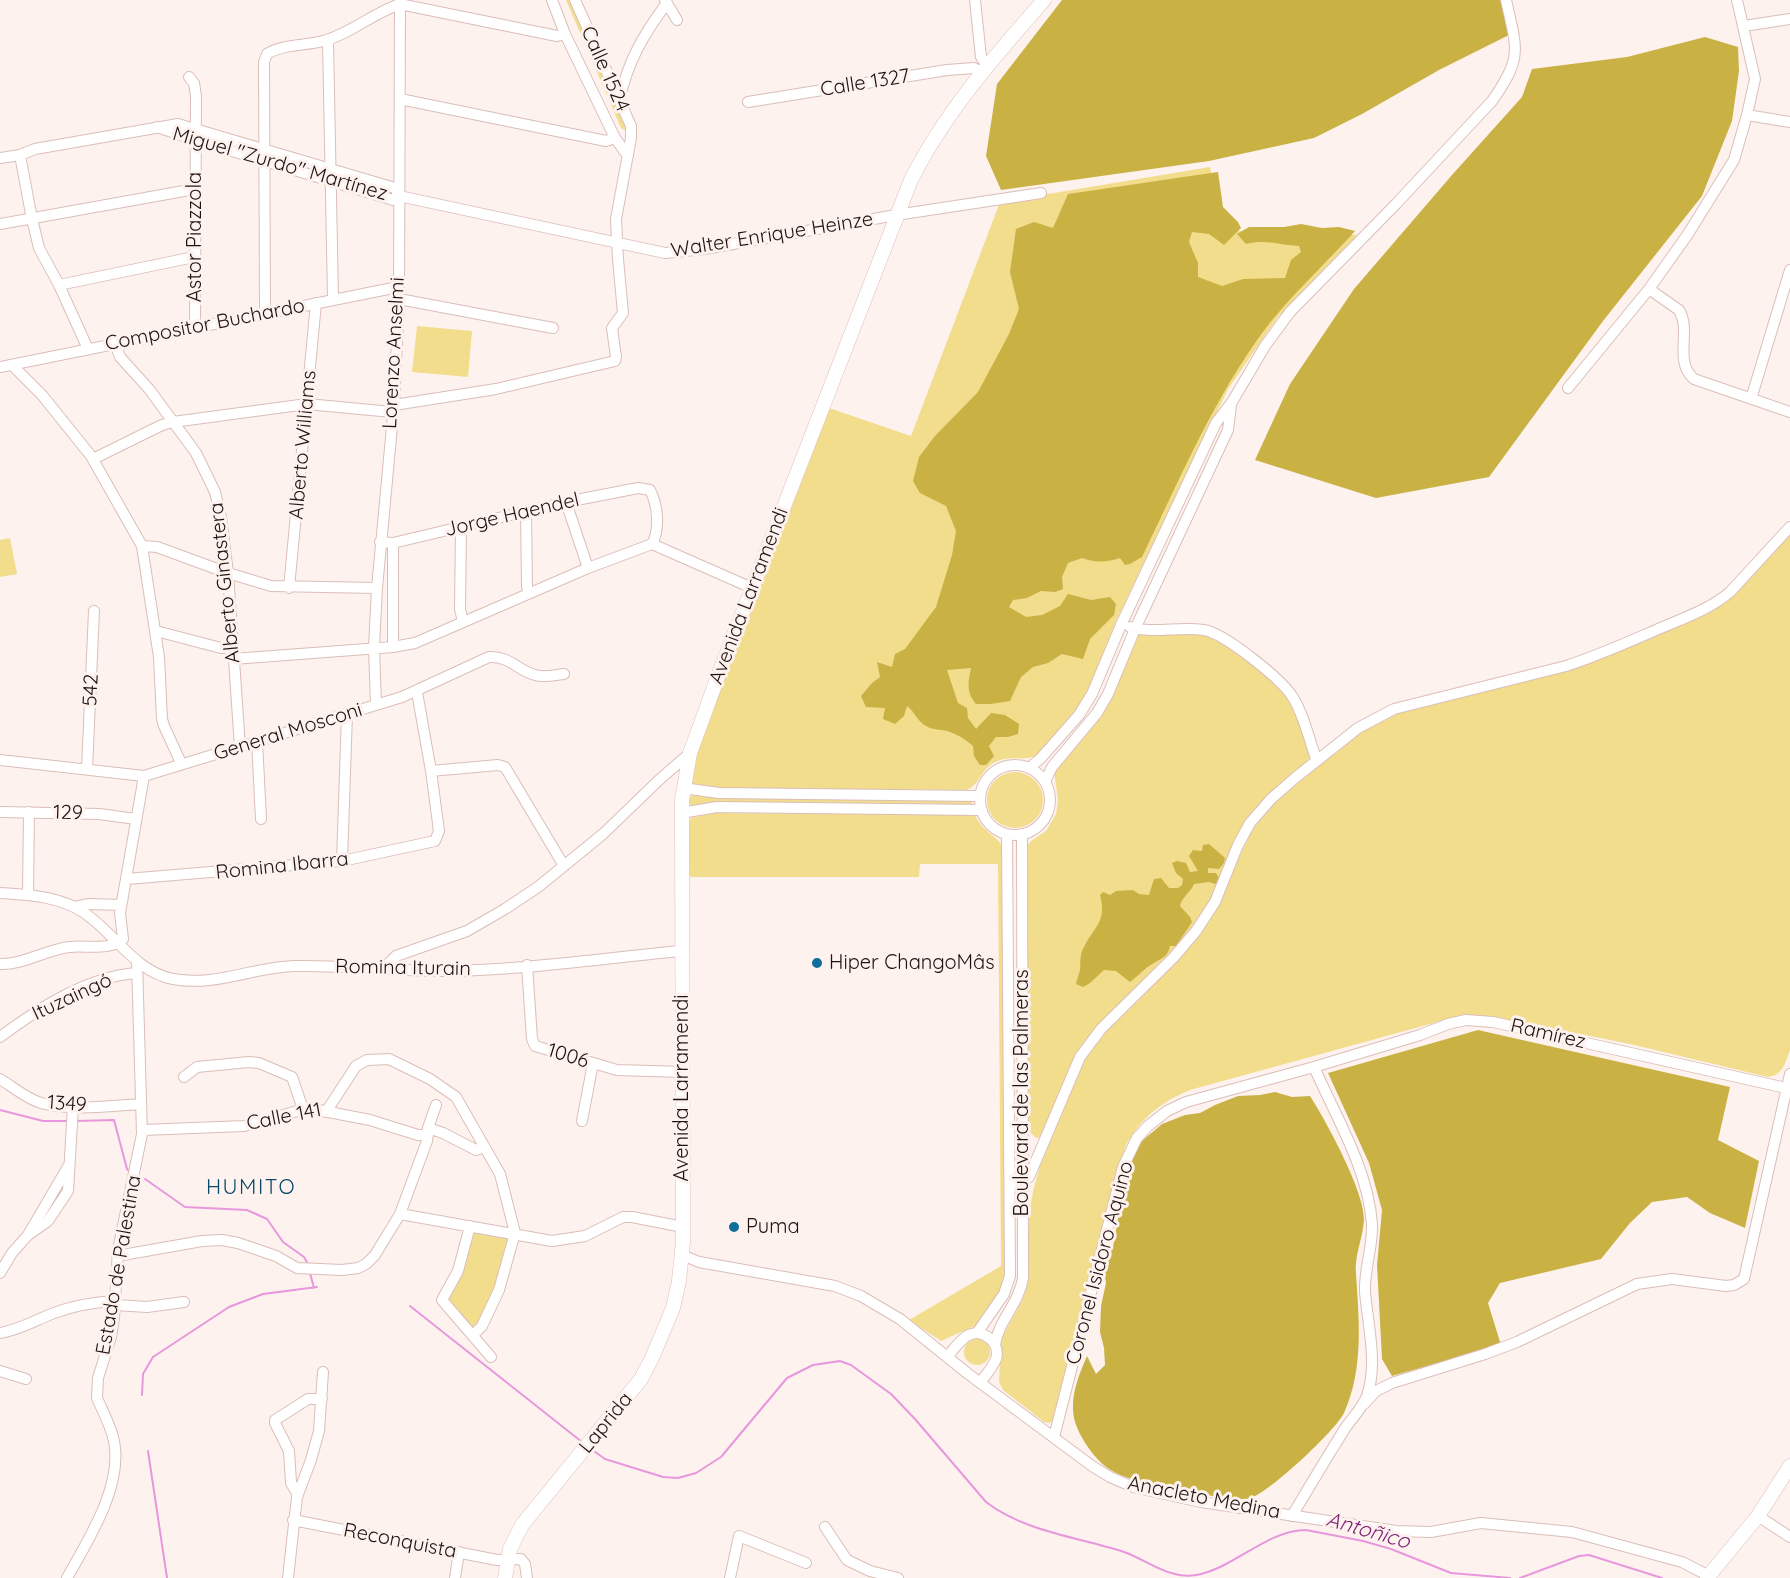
<!DOCTYPE html>
<meta charset="utf-8">
<style>
body{margin:0}
canvas{display:block;background:#fef2ef}
</style>
<canvas width="1790" height="1578"></canvas>
<script>
const ctx = document.querySelector('canvas').getContext('2d');
ctx.lineJoin = 'round';
function paint(path, color) {
  ctx.fillStyle = color;
  ctx.fill(path, 'evenodd');
}
function strokePath(path, color, width, dash) {
  ctx.strokeStyle = color;
  ctx.lineWidth = width;
  ctx.lineCap = dash ? 'butt' : 'round';
  ctx.setLineDash(dash || []);
  ctx.stroke(path);
}
function drawText(font, color, halo, rows, align = 'center') {
  ctx.font = font + ' Quicksand,sans-serif';
  ctx.lineWidth = 6;
  ctx.setLineDash([]);
  ctx.textBaseline = 'middle';
  ctx.strokeStyle = halo;
  ctx.fillStyle = color;
  for (const [text, x, y, turn = 0] of rows) {
    ctx.save();
    ctx.translate(x, y);
    ctx.rotate((+turn || 0) * Math.PI / 180);
    ctx.textAlign = isNaN(turn) ? turn : align;
    if (halo) ctx.strokeText(text, 0, 0);
    ctx.fillText(text, 0, 0);
    ctx.restore();
  }
}
paint(new Path2D(`
 M566,0H572L626,126L625,130L621,128Z
 M1210,167L1219,208L1239,231L1359,235L1278,317L1228,389L1116,621L1086,696L1077,708L1037,755C1023,763 1009,753 992,764C981,771 978,787 966,790L717,788L692,784L691,782L697,746L829,408L911,436L1000,202Z
 M417,326L472,331L468,377L412,372Z
 M1790,535V1050C1785,1063 1783,1075 1768,1077L1630,1044L1489,1016L1459,1017L1441,1021L1190,1090C1161,1102 1141,1118 1126,1145L1053,1421L1049,1423L1044,1422L1003,1390L999,1382L1001,1339L1022,1301L1026,1290L1029,1212L1034,1187L1040,1166L1085,1059L1104,1032L1199,935L1214,913L1254,825L1280,797L1355,736L1394,713L1587,663L1713,611L1743,586Z
 M10,538L17,574L0,577V540Z
 M1194,632L1222,641L1283,690L1294,710L1309,751V759L1267,796L1205,909L1182,942L1085,1041L1040,1137L1036,1138L1028,1130L1027,846L1031,841L1046,831L1056,814L1058,800L1054,772L1092,727L1138,634Z
 M987 800a28 28 0 1 1 56 0a28 28 0 1 1-56 0Z
 M695,795L720,798L972,801V804L720,802L692,805L688,803L689,797Z
 M714,813L975,815C983,833 997,835 1003,847L1004,1275L1000,1291L975,1326L941,1341L909,1320L1001,1266L998,864H920L919,877H691L689,874V820L693,817Z
 M473,1232L511,1236L494,1293L474,1330L449,1305L447,1298Z
 M964 1352a13 13 0 1 1 26 0a13 13 0 1 1-26 0Z`), '#f2dd8c');
paint(new Path2D(`
 M1062,0H1501L1509,35L1439,70L1362,114L1314,138L1209,161L1001,190L986,156L997,84Z
 M1705,37L1738,47L1739,71L1732,121L1702,196L1603,321L1489,477L1376,498L1255,460L1290,384L1354,289L1452,175L1522,97L1532,69L1627,57Z
 M1218,172L1223,207L1238,222L1241,228L1224,245L1209,234L1192,232L1189,242L1198,263V277L1222,286L1243,279L1285,278L1291,260L1301,252L1299,246C1279,245 1266,239 1246,244L1237,234L1249,227H1284L1301,224L1322,228L1339,227L1355,231C1322,268 1283,302 1255,343C1209,409 1177,485 1142,557L1130,564L1125,565L1120,558C1108,562 1094,563 1082,558L1068,563L1062,577L1063,589L1055,592L1041,591L1027,598L1013,600L1009,607L1026,617L1042,615L1060,606L1068,594L1091,600L1110,597L1116,604L1114,615L1090,639L1083,659L1062,654L1048,663L1033,667L1021,677L1010,701L991,704H976C966,692 968,683 971,668L947,670L958,703L967,708L968,718L976,729L991,713L1005,715L1019,724L1018,734L1008,737H996L989,746L994,756L986,765H980L974,756L973,746C965,739 957,734 947,731C941,729 933,730 928,727C917,722 916,713 907,706L904,716L895,724L883,719L885,708L866,707L861,696L872,683L880,677L877,662L892,667L895,654L905,649L936,607L952,555L956,531L946,506L920,493L913,481L919,457L935,436L978,392L1009,334L1019,309L1010,272L1016,229L1034,222L1053,228L1068,194Z
 M1209,844L1225,858L1224,863L1219,869L1208,868V873H1216L1219,878L1216,884L1209,882L1194,884C1191,892 1181,898 1180,906L1190,917L1192,922L1176,946H1170C1168,957 1162,958 1154,963C1146,967 1138,976 1130,982L1116,971L1104,970L1090,983L1083,987L1076,984C1077,979 1079,974 1080,970C1081,962 1079,955 1084,947C1095,925 1107,922 1100,895L1103,892L1110,895L1116,891L1133,890L1139,894L1149,895L1154,879L1161,878L1169,888H1178L1182,885L1183,879L1176,873L1172,863L1177,861L1186,863L1190,872L1198,871L1189,856L1193,850L1202,851L1203,845Z
 M1478,1030L1730,1087L1718,1140L1759,1161L1745,1228L1710,1213L1687,1197L1652,1202L1630,1223L1601,1259L1500,1283L1488,1303L1501,1345L1392,1376L1382,1359L1377,1265L1382,1210L1369,1163L1328,1073Z
 M1275,1092L1292,1097L1310,1096C1326,1121 1365,1192 1364,1220C1363,1238 1354,1256 1356,1274C1359,1320 1364,1369 1344,1413C1335,1431 1271,1491 1251,1498C1240,1502 1201,1494 1188,1491C1165,1487 1129,1482 1109,1469C1093,1458 1073,1430 1073,1409C1072,1392 1080,1372 1087,1356L1096,1374L1105,1365L1104,1348L1100,1332L1101,1306L1106,1283L1103,1262L1113,1247L1128,1163L1143,1140L1162,1124L1185,1115L1200,1113L1215,1105L1238,1096L1260,1095Z`), '#cab144');
strokePath(new Path2D(`
 M0,1110L43,1121H68
 M76,1121L114,1120L127,1169L131,1173
 M145,1179L185,1207L247,1210L267,1219L283,1242L304,1257L308,1264
 M310,1273L314,1288
 M410,1306L582,1442
 M142,1395L143,1374L153,1357L229,1307L263,1294L317,1287
 M591,1449L605,1459L663,1477L678,1478L696,1473L721,1457L787,1378L813,1365L840,1361L851,1365L891,1394L915,1419L986,1502C1025,1532 1078,1537 1124,1552C1142,1558 1159,1572 1179,1575C1186,1576 1194,1576 1201,1574C1237,1565 1269,1530 1306,1530L1363,1541L1391,1549L1451,1573L1510,1578
 M148,1451L167,1578
 M1520,1578L1579,1556L1589,1555L1662,1578`), '#e798dd', 2);
const minor = new Path2D(`
 M552,0L565,34L615,138L628,156
 M665,0L677,20
 M975,0L981,57L987,65
 M1744,26L1790,19
 M328,40L333,299
 M189,77L194,83L196,96L195,327
 M400,99L606,141L615,138
 M619,101C628,61 643,35 667,3
 M748,102L947,70L974,68L981,72
 M1747,115L1790,122
 M157,127L196,140L393,200L399,196
 M20,155L32,219L39,248L59,285L88,349
 M0,158L20,155L35,149L178,124L395,188L399,196
 M399,196L665,253L705,249L896,215L1041,193
 M0,224L195,189
 M59,285L194,257
 M1649,289L1679,310C1692,331 1673,361 1694,379L1790,412
 M399,299L553,328
 M265,314L264,62L267,54C282,44 305,46 323,41C350,34 373,13 400,4L557,36L565,34
 M115,343L120,357L149,389L196,453L215,492L221,517L228,573L240,747
 M12,365L42,395L91,456L142,546L159,657L162,719L164,726L181,763
 M0,367L398,287
 M1568,388L1649,289L1688,234L1734,160L1747,115L1755,79L1737,0
 M1751,399L1790,270
 M394,405L496,389L615,361L616,357L612,328L623,313L618,259L616,219L631,138V126L575,0
 M93,459L162,425L173,422L307,404L392,412
 M566,502L588,568
 M526,512L527,587L529,593
 M461,527L460,609L463,622
 M393,543V647
 M652,544L752,588
 M142,546L157,547L228,573L271,586L377,588
 M289,588L316,303
 M1130,627C1153,634 1180,626 1204,630C1224,633 1280,678 1292,696C1304,714 1309,740 1317,761
 M156,631L221,648H232
 M233,659L393,647L415,643L588,568L652,544C660,530 658,505 650,490L638,488L566,502L393,543L380,542
 M376,705L374,647L377,588L394,405L399,299L400,0
 M257,741L261,819
 M0,760L144,776L402,697L489,657C510,656 517,670 535,675C544,678 555,675 564,674
 M980 800a35 35 0 1 1 70 0a35 35 0 1 1-70 0Z
 M1029,768L1041,758L1079,715L1092,694L1121,625L1216,423L1232,402L1265,346L1290,312L1396,204L1492,101C1523,57 1517,50 1506,0
 M87,769L94,611
 M431,771L498,765L505,767L564,866
 M1045,782L1052,767L1097,713L1108,694L1135,629L1228,430L1231,405
 M683,788L719,793L980,796
 M0,812L99,814L136,819
 M681,813L717,807L982,810
 M342,861L347,714
 M127,879L342,861L435,841L439,831L431,771L417,692
 M0,893C29,895 58,896 83,912C114,932 135,972 173,979C215,987 253,967 295,966C345,965 395,971 445,971C524,970 603,958 681,951
 M28,895L29,812
 M74,907L89,904L121,905
 M0,964C23,965 45,950 69,947C85,945 111,951 123,939L120,913L144,776
 M527,965L532,1039L535,1046L617,1070L682,1072
 M383,969L396,956L467,931L505,909L538,887L603,834L659,780L690,753
 M0,1037C39,1008 87,977 136,973
 M184,1077L197,1067L249,1062L259,1063L292,1077L303,1109
 M0,1079C13,1087 27,1099 41,1103C70,1111 111,1106 141,1104
 M326,1112L356,1066L367,1060L389,1059L430,1079L456,1097L500,1174L515,1233L499,1290L482,1326L473,1335
 M582,1121L593,1063
 M428,1128L436,1105
 M143,1130L244,1126L308,1108L370,1120L418,1135H428
 M1010,1183H1022L1029,1177L1080,1057L1101,1029L1174,957L1196,931L1215,902L1238,845L1250,823L1271,799L1295,778L1358,728L1394,709L1566,666C1597,656 1626,643 1656,630C1681,619 1709,610 1730,592L1790,527
 M400,1214L552,1241L585,1236L623,1217H632L683,1227
 M470,1226L458,1271L442,1300L491,1357
 M28,1235L48,1221L68,1191L73,1106
 M682,1255L699,1262L835,1286L861,1296L900,1319L967,1373L1092,1466L1110,1477L1133,1487L1201,1502L1396,1531L1431,1532L1481,1523L1572,1532L1682,1562L1709,1576
 M117,1256L202,1241L222,1240L238,1243L276,1256L297,1268L342,1270L358,1268L366,1264L375,1255L400,1214L427,1141L428,1128L443,1133L476,1150L484,1147
 M0,1273L12,1253L28,1235L69,1165
 M116,1305L147,1307L184,1302
 M0,1333C19,1330 36,1320 54,1313C73,1306 95,1302 115,1301
 M977,1333L1004,1294L1010,1276L1007,834
 M995,1345C998,1321 1019,1304 1023,1278L1022,834
 M947,1357C953,1350 959,1341 967,1336C982,1327 1001,1342 996,1359C993,1367 985,1376 980,1383
 M0,1371L26,1379
 M1364,1404L1376,1391L1392,1383L1485,1354L1517,1342L1637,1284L1672,1279L1726,1286L1734,1285L1744,1279L1790,1074
 M1054,1437L1123,1167L1137,1138L1148,1126L1167,1111L1186,1102L1314,1067L1420,1035L1448,1024L1466,1020L1493,1022L1786,1088
 M298,1495L291,1483L289,1451L275,1423V1420L308,1399H322
 M1292,1516C1309,1487 1326,1459 1344,1430C1351,1419 1362,1409 1367,1396C1378,1364 1368,1326 1365,1292C1364,1269 1373,1247 1372,1224C1368,1169 1336,1117 1314,1067
 M1758,1516L1790,1537
 M293,1520L497,1560L521,1559L525,1564L527,1578
 M825,1527L847,1560L870,1571L898,1578
 M67,1578C88,1540 123,1487 114,1441C111,1426 103,1412 97,1398L98,1378L111,1337L114,1318L118,1250L142,1134L137,961
 M288,1578L297,1497L311,1460L319,1431L323,1372
 M455,1578L459,1552
 M730,1578L739,1536L806,1563`);
const major = new Path2D(`
 M505,1578L510,1549L522,1525L641,1379L652,1358L673,1308L679,1281L683,1242L682,800L690,753L720,671L911,180C945,112 995,56 1044,0
 M1707,1578L1758,1516L1790,1466`);
strokePath(minor, '#dbbeb8', 12);
strokePath(major, '#dbbeb8', 15);
strokePath(minor, '#fff', 10);
strokePath(major, '#fff', 14);
for (const [x, y, r, color] of [
 [817,963,6,"#106d9c"],
 [734,1227,6,"#106d9c"]
]) {
  const dot = new Path2D();
  dot.arc(x, y, r, 0, 2 * Math.PI);
  ctx.fillStyle = color;
  ctx.fill(dot);
  strokePath(dot, '#fef2ef', 2);
}
drawText('20px', '#1d1311', '#fef2ef', [
 ["Calle 1524",605,69,66],
 ["Calle 1327",865,83,-9],
 ["Miguel \"Zurdo\" Martínez",280,164,16],
 ["Walter Enrique Heinze",772,235,-9],
 ["Astor Piazzola",195,237,-90],
 ["Compositor Buchardo",205,325,-11],
 ["Lorenzo Anselmi",394,353,-87],
 ["Alberto Williams",303,445,-85],
 ["Jorge Haendel",512,515,-13],
 ["Alberto Ginastera",225,583,-96],
 ["Avenida Larramendi",749,596,-69],
 ["542",91,690,-87],
 ["General Mosconi",288,732,-17],
 ["129",68,813,2],
 ["Romina Ibarra",282,866,-6],
 ["Romina Iturain",403,968,1],
 ["Ituzaingó",72,997,-25],
 ["Ramírez",1548,1034,13],
 ["1006",568,1056,17],
 ["Avenida Larramendi",682,1088,-90],
 ["Boulevard de las Palmeras",1022,1093,-90],
 ["1349",67,1104,4],
 ["Calle 141",284,1117,-11],
 ["Coronel Isidoro Aquino",1100,1263,-75],
 ["Estado de Palestina",119,1265,-80],
 ["Laprida",606,1423,-51],
 ["Anacleto Medina",1204,1498,11],
 ["Reconquista",400,1541,11]
]);
drawText('20px', '#1d1311', '#fef2ef', [
 ["Hiper ChangoMâs",829,963],
 ["Puma",746,1227]
], 'left');
ctx.letterSpacing = '1.5px';
drawText('21px', '#094868', '#fef2ef', [
 ["HUMITO",251,1188]
]);
ctx.letterSpacing = '0px';
drawText('italic 21px', '#7f2377', '#fef2ef', [
 ["Antoñico",1368,1531,16]
]);
</script>
